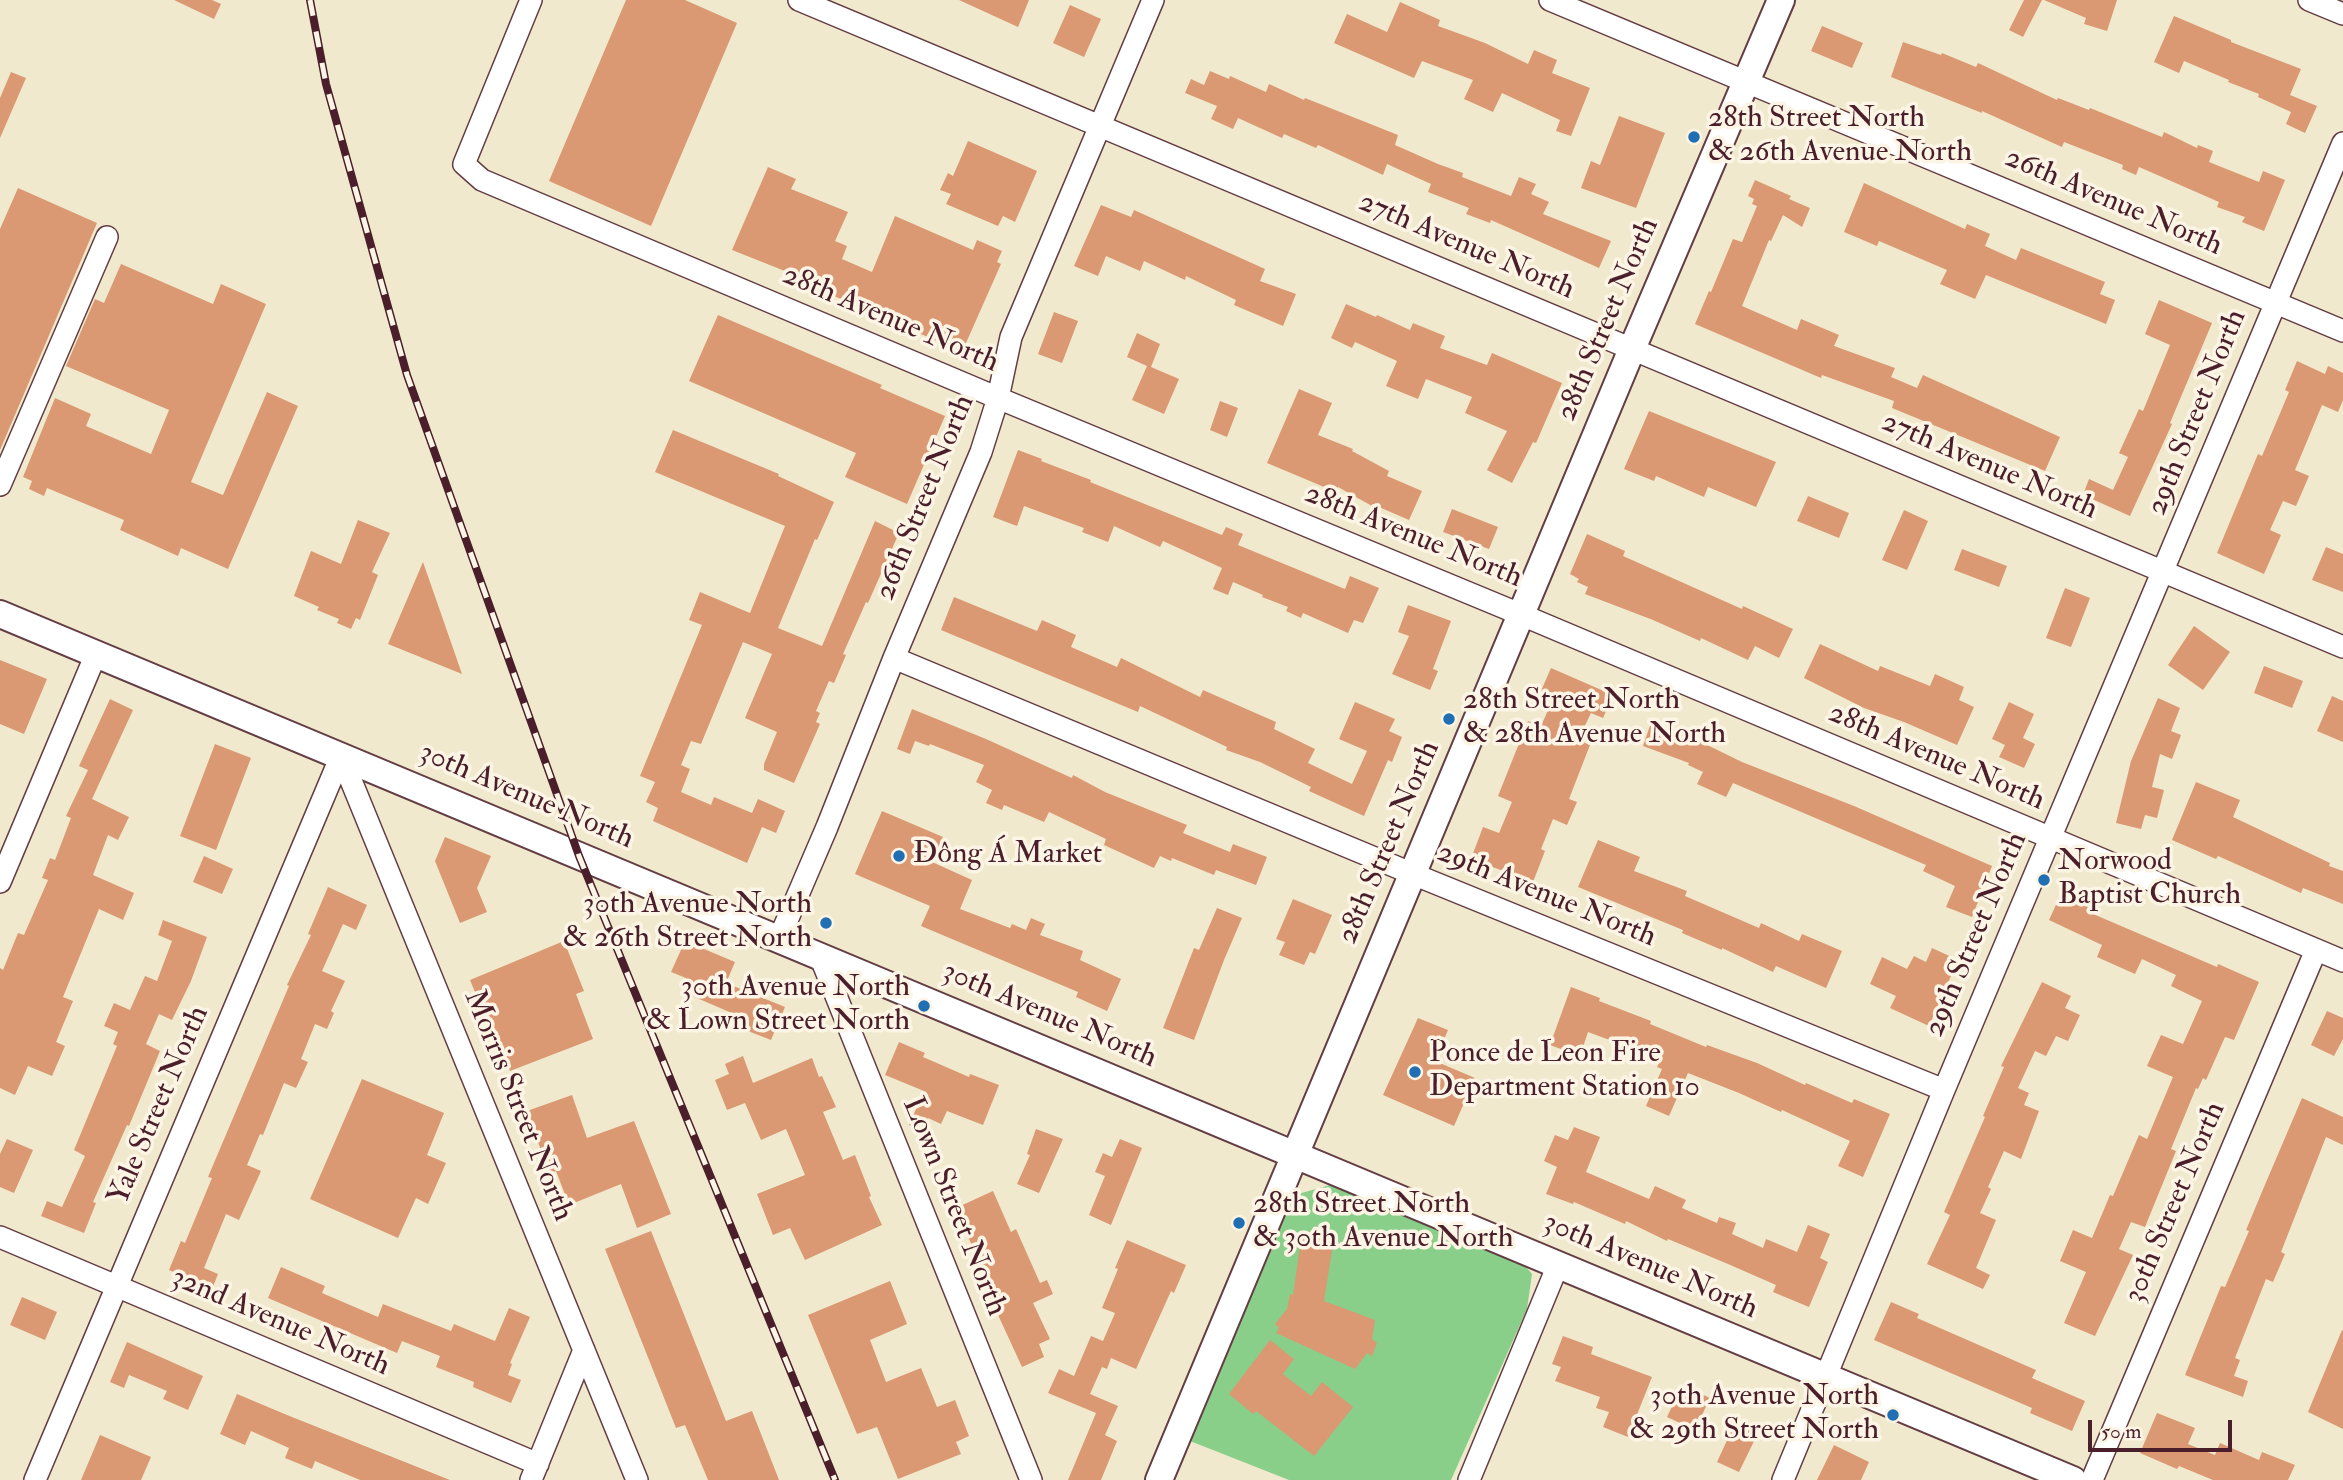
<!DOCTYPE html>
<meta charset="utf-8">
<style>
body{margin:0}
#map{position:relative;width:2343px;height:1480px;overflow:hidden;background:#f0e9cd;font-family:"IM FELL Double Pica",serif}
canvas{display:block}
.scale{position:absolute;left:2088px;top:1420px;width:144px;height:32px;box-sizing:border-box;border:4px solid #4a1f2b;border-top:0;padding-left:9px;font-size:21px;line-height:24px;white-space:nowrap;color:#4a1f2b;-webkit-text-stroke:5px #fcf5e5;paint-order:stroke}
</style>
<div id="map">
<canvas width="2343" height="1480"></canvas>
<div class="scale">50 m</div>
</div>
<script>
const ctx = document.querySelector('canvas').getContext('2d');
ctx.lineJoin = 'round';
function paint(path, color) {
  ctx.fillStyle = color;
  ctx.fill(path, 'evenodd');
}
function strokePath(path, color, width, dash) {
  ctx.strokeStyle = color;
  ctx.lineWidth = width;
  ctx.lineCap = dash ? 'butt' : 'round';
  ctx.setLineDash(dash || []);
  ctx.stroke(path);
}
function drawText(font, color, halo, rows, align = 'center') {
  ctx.font = font + ' "IM FELL Double Pica",serif';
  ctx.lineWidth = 7;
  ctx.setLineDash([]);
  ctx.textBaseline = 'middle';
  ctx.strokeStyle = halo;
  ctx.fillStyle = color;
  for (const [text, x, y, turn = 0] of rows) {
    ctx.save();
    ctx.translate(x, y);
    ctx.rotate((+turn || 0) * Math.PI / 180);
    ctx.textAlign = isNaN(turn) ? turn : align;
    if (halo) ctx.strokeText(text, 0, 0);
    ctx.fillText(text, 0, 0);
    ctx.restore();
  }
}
paint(new Path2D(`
 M1330,1185L1359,1194L1520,1260L1532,1274L1527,1309L1451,1480H1289L1185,1439L1291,1196Z`), '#89cf89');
paint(new Path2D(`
 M174,0H212L221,4L214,19Z
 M626,0H685L737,23L651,226L549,181Z
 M959,0H1029L1018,27Z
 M2024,0H2042L2023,37L2009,30Z
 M2044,0H2117L2107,31L2084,24L2086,18Z
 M1400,2L1440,20L1438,26L1485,43L1528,64L1534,50L1557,60L1552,73L1590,88L1571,136L1556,131L1560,120L1502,93L1493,112L1464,99L1473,80L1422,61L1414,78L1334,43L1347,14L1387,32Z
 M1070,5L1101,19L1084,57L1053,43Z
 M2174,16L2231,40V42L2301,69L2290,95L2317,106L2305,133L2286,124L2291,112L2258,97L2259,94L2228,82L2229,80L2184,61L2179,73L2154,62Z
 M1822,26L1863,43L1852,68L1811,51Z
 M1903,42L1941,55L1942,53L1976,67L1978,63L2057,100L2058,98L2089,110L2090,108L2162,137L2164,132L2197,148L2198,145L2213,151L2209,162L2259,182L2263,171L2285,180L2264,231L2242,222L2245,217L2217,207L2219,202L2139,167L2136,175L2122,169L2123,165L2064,142L2062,147L1982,111V113L1891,77Z
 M1210,71L1229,79L1230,76L1266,92L1269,84L1304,100L1305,98L1398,135L1395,145L1438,164L1463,173L1462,177L1511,196L1519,177L1536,184L1531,194L1549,202L1543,214L1611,241L1599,268L1491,220L1490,223L1466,214L1469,208L1428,192L1431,184L1387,164L1383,175L1318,145L1316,148L1284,134L1282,138L1238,118L1233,129L1211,119L1217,106L1185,93L1191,79L1204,85Z
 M11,72L26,78L0,138V98Z
 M1619,116L1665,133L1636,208L1581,188L1591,161L1600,165Z
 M968,141L1037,171L1015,222L1003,216L998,226L946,204L951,194L940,190L948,173L953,176Z
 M768,167L796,179L791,189L848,212L835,241L847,246L842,259L872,272L895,216L973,250L977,240L1002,251L997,262L1001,264L962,352L809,285L810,281L732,250Z
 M1755,180L1791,196L1789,199L1810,208L1802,227L1783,215L1771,241L1769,240L1742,306L1797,330L1801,319L1839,335L1834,346L1895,368L1891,377L1917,388L1923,375L2060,437L2045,471L1892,408L1894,401L1822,375L1821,378L1695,324L1709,291L1711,292L1733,239L1742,242L1757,206L1752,204L1754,199L1748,196Z
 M1864,183L1965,229L1967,224L1990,234L1985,246L2016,260L2021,248L2105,282L2100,294L2115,300L2106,324L1986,275L1975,299L1940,284L1947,270L1879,241L1877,246L1844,232Z
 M18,188L97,223L0,450V229Z
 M1101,205L1131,217L1134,210L1265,269L1260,281L1296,294L1283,326L1234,305L1236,300L1186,276L1185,280L1144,261L1140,271L1106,256L1098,276L1074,266Z
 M121,264L213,304L221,284L266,304L191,482L223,495L267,392L298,406L228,569L181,548L178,556L120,530L124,520L47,488L44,496L29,489L32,481L23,477L55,398L91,414L86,426L151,454L169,410L66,366L95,299L104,303Z
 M2159,300L2212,323L2170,423L2172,424L2130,516L2083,495L2089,479L2113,490L2128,457L2119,453L2139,409L2143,411L2170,345L2145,334Z
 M1346,304L1376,317L1377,315L1410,330L1413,323L1445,336L1440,348L1487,365L1492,353L1562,383L1536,443L1533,442L1512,483L1487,470L1507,431L1465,413L1472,397L1426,379L1418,399L1386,386L1397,361L1355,342L1352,348L1331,338Z
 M1054,312L1078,321L1062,363L1038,354Z
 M718,315L882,385L880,388L945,416L907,504L845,477L856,453L689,381Z
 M1137,333L1160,344L1151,367L1179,379L1164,414L1132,400L1147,366L1127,357Z
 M2297,361L2325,374L2328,366L2343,373V400L2338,412L2322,405L2295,470L2309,476L2296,506L2283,501L2270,530L2281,535L2264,574L2217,553L2258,454L2262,456L2289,392L2285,390Z
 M1299,389L1332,403L1318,435L1353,449L1352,451L1389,471L1387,476L1422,491L1409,520L1372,504V506L1338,487L1336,492L1267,463Z
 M1220,401L1238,408L1227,437L1210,430Z
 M1649,411L1776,462L1756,507L1708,487L1704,497L1656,476L1654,481L1624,469Z
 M673,430L779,474L778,476L834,502L817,540L815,539L778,628L822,646L875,521L899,533L868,603L866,602L843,654L846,655L834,683L829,681L816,711L820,713L816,722L820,724L794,783L764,770V764L777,732L745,718L772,654L743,642L701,744L691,741L681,765L690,769L681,792L711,805L714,797L752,813L758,799L785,811L776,833L762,827L747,863L653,821L658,808L646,802L655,782L640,776L702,625L689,620L700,592L750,613L785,526L655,472Z
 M1018,450L1042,459L1041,461L1091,480L1090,482L1222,535L1226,527L1243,534L1238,545L1345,589L1350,576L1379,588L1363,623L1354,620L1348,633L1303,613L1301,618L1286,611L1288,607L1262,597L1263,595L1233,582L1228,595L1213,589L1222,568L1163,541L1160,547L1114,526L1108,542L1082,532L1084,528L1024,506L1017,526L993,517Z
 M1808,496L1849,513L1839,538L1797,521Z
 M1452,509L1498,527L1489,549L1443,532Z
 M1904,510L1928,521L1907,570L1882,560Z
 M358,520L390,533L372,572L378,575L360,620L356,618L351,629L337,623L339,619L317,610L319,607L294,596L311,551L341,564Z
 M1587,534L1625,551L1623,556L1742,609L1743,606L1793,629L1779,658L1755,646L1748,660L1701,638L1700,641L1653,620L1585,594L1588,587L1577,582L1579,579L1570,574Z
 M2326,547L2343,554V592L2312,580Z
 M1962,549L2007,566L1999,587L1954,570Z
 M423,562L462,674L388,644Z
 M2065,588L2090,598L2071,647L2046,638Z
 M954,597L1037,631L1042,620L1076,635L1071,647L1117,667L1121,658L1200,697L1203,690L1276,722L1274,729L1315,749L1308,763L1352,784L1367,751L1339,739L1355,702L1395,719L1389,731L1402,737L1392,762L1388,760L1364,816L1309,791L1311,787L1260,762L1226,750L1227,747L1140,706L1138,712L941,630Z
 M1408,605L1451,621L1433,669L1438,671L1430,690L1392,674L1409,636L1398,632Z
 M2194,626L2230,652L2203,690L2168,665Z
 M1820,644L1878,671L1880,666L1930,686L1935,674L1964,687L1959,700L1974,707L1957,745L1904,722L1864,708L1804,678Z
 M0,660L47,679L24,734L0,724Z
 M2264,666L2303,681L2292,708L2254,693Z
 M1551,668L1613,695L1603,718L1591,713L1578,740L1590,745L1569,799L1577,802L1567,825L1553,819L1541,849L1545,851L1533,882L1471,859L1483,827L1499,833L1512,802L1498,796L1528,721L1541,726L1554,697L1541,691Z
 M2332,696L2343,701V742L2317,731Z
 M2158,698L2180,708L2171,731L2181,735L2172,759L2160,754L2152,787L2164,790L2157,818L2145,815L2141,829L2116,823L2131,761Z
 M110,699L133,710L92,799L129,817L118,840L108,835L93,875L134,893L123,920L99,909L63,997L73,1001L56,1042L65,1046L52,1076L28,1066L15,1095L0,1088V968L3,970L18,933L24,935L48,880L42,878L50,858L55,860L71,818L66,816L88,770L79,766Z
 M2009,702L2034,714L2023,738L2035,744L2024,768L1999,757L2005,745L1992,739Z
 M912,709L986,739L1072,778L1073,775L1105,792L1187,825L1183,833L1230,852L1233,844L1267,857L1256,885L1216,870L1214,875L1172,858L1171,861L1160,856L1154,868L1104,845L1106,839L1049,812L1044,822L1004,805L1002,810L986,803L992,790L976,782L984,765L930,744L929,746L915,741L910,754L897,749Z
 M1651,723L1699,741L1742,762L1854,806L1992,866L1972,917L1946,907L1955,886L1923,871L1926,865L1733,783L1726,797L1697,784L1703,772L1688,765L1689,763L1643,746Z
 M215,744L251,758L216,850L180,836Z
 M2196,782L2240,800L2233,817L2330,863L2329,866L2343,871V904L2303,888L2301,893L2218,856L2216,859L2172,840Z
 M882,811L943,837L932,862L972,880L960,909L1010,928L1012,924L1026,930L1031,918L1045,924L1040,935L1083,951L1080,960L1121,979L1107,1011L1076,997L1078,992L921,926L930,906L855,874Z
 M445,837L491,856L477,888L487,912L460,923L435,861Z
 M1598,840L1640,857L1634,871L1687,891L1685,896L1759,928L1761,923L1799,941L1802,934L1842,951L1826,988L1776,966L1773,972L1722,948V950L1682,933L1683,930L1578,887Z
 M204,856L233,869L222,894L193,882Z
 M328,887L367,905L356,930L343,924L322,971L345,981L331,1011L334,1013L327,1029L315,1024L301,1059L308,1062L296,1088L284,1083L263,1135L260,1134L247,1165L261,1171L239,1220L226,1214L204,1268L218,1274L212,1289L169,1270L181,1241L185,1243L212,1178L208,1177L289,986L287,985L311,935L308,934Z
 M2061,894L2095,910L2093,914L2217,967L2218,964L2259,982L2234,1040L2225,1037L2206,1080L2203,1078L2198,1089L2196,1088L2171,1149L2176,1151L2145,1227L2131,1222L2119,1249L2133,1255L2095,1336L2064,1323L2086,1272L2060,1261L2073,1230L2092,1238L2110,1195L2113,1196L2139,1135L2147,1139L2173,1077L2147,1066L2161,1035L2183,1044L2202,1001L2171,986L2176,975L2142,959L2135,974L2097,957L2102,945L2049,920Z
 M1293,899L1332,915L1315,954L1310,952L1304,965L1279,955L1285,942L1276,939Z
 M1217,908L1242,918L1224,960L1194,1040L1163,1028L1194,948L1199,950Z
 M163,920L207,937L191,981L172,1020L159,1014L146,1044L160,1051L129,1126L127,1125L93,1202L96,1203L84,1233L41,1216L47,1201L62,1207L85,1156L74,1150L117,1046L113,1044L118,1032L104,1026L114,1003L130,1010L145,976L157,981L172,941L158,935Z
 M564,941L584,991L576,994L593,1039L510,1071L488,1012L484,1014L470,980Z
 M685,941L735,962L726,983L785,1007L771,1040L730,1024L734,1014L690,995L693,989L684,985L686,978L671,972Z
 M1932,948L1958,960L1929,1026L1890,1008L1896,996L1870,984L1882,957L1907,969L1914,956L1926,962Z
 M2042,982L2071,996L2065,1008L2080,1015L2068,1041L2056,1036L2046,1056L2035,1051L2018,1088L2029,1093L2024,1105L2039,1111L2021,1159L2004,1151L1988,1187L1991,1189L1980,1213L1996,1220L1976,1268L1990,1275L1983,1289L1927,1264L1950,1215L1944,1212L1985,1117L1983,1116L2004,1067L2001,1066Z
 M1571,987L1600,998L1599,1001L1651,1021L1650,1024L1706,1047L1707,1045L1757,1063L1805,1085L1806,1083L1852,1103L1854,1099L1890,1114L1863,1177L1838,1166L1850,1141L1782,1110L1781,1112L1739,1093L1688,1073L1669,1116L1646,1106L1662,1069L1657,1067L1661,1059L1588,1032L1580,1056L1550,1045Z
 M2327,1011L2343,1018V1039L2334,1056L2311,1045Z
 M1418,1018L1448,1030L1435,1061L1475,1078L1454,1126L1383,1095Z
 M899,1042L925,1053L923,1057L969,1077L970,1074L999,1085L983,1125L947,1111L941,1124L928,1118L922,1131L909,1125L924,1091L885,1075Z
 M743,1056L753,1083L812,1058L819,1077L822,1076L836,1107L823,1112L843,1160L855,1155L871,1196L869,1197L882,1225L805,1260L790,1228L773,1235L757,1194L805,1175L786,1129L761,1140L745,1103L727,1110L715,1080L729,1074L725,1064Z
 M362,1079L444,1113L427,1155L446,1163L428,1204L416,1198L398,1238L310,1199Z
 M572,1095L587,1138L634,1121L671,1214L637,1228L621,1184L569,1205L556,1171L549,1173L527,1111Z
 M2302,1098L2343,1117V1145L2326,1137L2281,1252L2285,1254L2273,1282L2266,1279L2235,1358L2240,1360L2234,1376L2248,1381L2243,1397L2185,1375L2221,1286L2225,1287L2249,1231L2246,1230L2264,1187Z
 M1574,1127L1600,1137L1586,1172L1649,1199L1655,1186L1686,1200L1682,1208L1717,1223L1719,1217L1736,1223L1732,1234L1763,1248L1766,1239L1797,1252L1808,1225L1830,1234L1820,1258L1828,1262L1809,1307L1773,1292L1776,1285L1728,1264L1668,1239L1667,1241L1626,1221L1625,1224L1574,1202L1573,1204L1546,1194L1557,1167L1544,1161L1555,1135L1568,1140Z
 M1036,1129L1063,1139L1039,1193L1017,1184L1030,1155L1027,1154Z
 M7,1139L33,1150L14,1193L0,1187V1154Z
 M1120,1139L1142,1148L1111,1225L1089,1215L1105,1176L1095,1172L1103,1153L1112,1157Z
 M993,1191L1011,1232L1016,1229L1040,1283L1047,1280L1053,1294L1033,1303L1050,1339L1039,1344L1044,1357L1022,1367L987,1291L990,1289L956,1208Z
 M651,1231L726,1421L752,1411L779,1480H708L685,1425L676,1428L605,1249Z
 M1318,1231L1334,1238L1324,1301L1375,1320L1372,1339L1377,1343L1372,1356L1367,1353L1355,1369L1276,1333L1279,1328L1275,1324L1287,1309L1290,1294L1293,1295L1302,1232Z
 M1127,1240L1186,1265L1174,1293L1171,1291L1136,1369L1111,1358L1107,1369L1102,1367L1090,1394L1118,1406L1105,1435L1117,1441L1101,1480H1068L1096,1413L1048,1393L1059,1369L1074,1376L1091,1336L1103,1341L1115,1313L1102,1308L1118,1269L1115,1268Z
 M281,1267L325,1286L322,1293L378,1317L383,1304L451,1331L454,1324L495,1341L509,1308L530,1317L510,1363L512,1364L508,1375L521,1380L511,1403L473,1387L474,1382L436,1367L440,1356L402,1341L397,1353L268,1298Z
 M890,1281L907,1324L870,1340L886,1382L921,1368L937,1407L955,1400L969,1436L956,1442L961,1454L898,1479L877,1427L857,1434L808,1315Z
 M22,1297L57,1312L45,1340L10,1325Z
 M1891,1302L1919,1314L1917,1318L2036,1370L2032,1378L2085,1401L2072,1431L2030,1413L2032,1408L1874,1340Z
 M2342,1330L2343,1331V1429L2308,1412Z
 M1563,1336L1593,1347L1591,1354L1652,1377L1628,1437L1603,1427L1609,1412L1596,1408L1600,1397L1555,1381L1561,1367L1552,1364Z
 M1270,1340L1294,1359L1283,1374L1311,1396L1322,1382L1353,1407L1314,1456L1256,1411L1253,1414L1229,1394Z
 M127,1342L203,1376L188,1410L163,1399L167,1391L129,1375L124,1388L110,1382Z
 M1682,1385L1710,1398L1695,1430L1667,1417Z
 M237,1394L287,1415L450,1480H360L315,1461L312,1469L285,1458L289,1448L251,1431L245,1445L220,1434Z
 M2157,1413L2195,1428L2188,1444L2215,1455L2220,1443L2259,1460L2262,1452L2295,1465L2288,1480H2213L2179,1466L2177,1469L2140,1453Z
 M1735,1423L1758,1433L1739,1472L1717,1462Z
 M100,1435L151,1457L141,1480H81Z
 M1834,1445L1869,1462L1861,1480H1817Z`), '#da9972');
const minor = new Path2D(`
 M531,0L464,164L482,180L998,398L1522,615L2343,961
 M799,0L2343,647
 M1550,0L2343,331
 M2309,0L2343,14
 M0,485L107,237
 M894,658L1413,874L1944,1090
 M341,756L637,1480
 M0,882L96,654
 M779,939L827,827L894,658L981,452L998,398L1011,337L1153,0
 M820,956L1031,1480
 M0,1237L538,1464
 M35,1480L341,756
 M531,1480L584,1350
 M1469,1480L1558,1265
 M1783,1480L1944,1090L2343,143
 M2092,1480L2316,950`);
const tertiary = new Path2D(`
 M0,614L2073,1480
 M1159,1480L1632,349L1781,0`);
strokePath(minor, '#633d43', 24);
strokePath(tertiary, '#633d43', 30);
strokePath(minor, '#fff', 21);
strokePath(tertiary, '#fff', 26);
const rail = new Path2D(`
 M310,0L326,84L407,375L579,856L835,1480`);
strokePath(rail, '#4a1f2b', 8);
strokePath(rail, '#fcf5e5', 5, [16]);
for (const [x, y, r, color] of [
 [1694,137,7,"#1f6fb2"],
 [1449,719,7,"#1f6fb2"],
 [899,856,7,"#1f6fb2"],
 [2044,880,7,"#1f6fb2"],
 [826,923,7,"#1f6fb2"],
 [924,1006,7,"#1f6fb2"],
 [1415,1072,7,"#1f6fb2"],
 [1239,1223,7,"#1f6fb2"],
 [1893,1415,7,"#1f6fb2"]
]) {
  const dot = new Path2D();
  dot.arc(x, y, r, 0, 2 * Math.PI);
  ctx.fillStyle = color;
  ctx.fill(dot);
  strokePath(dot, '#fcf5e5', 2.5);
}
drawText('30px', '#4a1f2b', '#fcf5e5', [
 ["28th Street North",1708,120],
 ["& 26th Avenue North",1708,154],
 ["28th Street North",1463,702],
 ["& 28th Avenue North",1463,736],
 ["Đông Á Market",913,856],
 ["Norwood",2058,863],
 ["Baptist Church",2058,897],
 ["30th Avenue North",812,906,"right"],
 ["& 26th Street North",812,940,"right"],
 ["30th Avenue North",910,989,"right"],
 ["& Lown Street North",910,1023,"right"],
 ["Ponce de Leon Fire",1429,1055],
 ["Department Station 10",1429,1089],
 ["28th Street North",1253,1206],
 ["& 30th Avenue North",1253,1240],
 ["30th Avenue North",1879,1398,"right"],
 ["& 29th Street North",1879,1432,"right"]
], 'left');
drawText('30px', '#4a1f2b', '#fcf5e5', [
 ["26th Avenue North",2113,203,23],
 ["27th Avenue North",1466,247,23],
 ["28th Avenue North",890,320,23],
 ["28th Street North",1609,320,-67],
 ["29th Street North",2198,413,-68],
 ["27th Avenue North",1989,467,23],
 ["26th Street North",926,498,-68],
 ["28th Avenue North",1413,537,22],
 ["28th Avenue North",1936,758,23],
 ["30th Avenue North",526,797,23],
 ["28th Street North",1390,843,-67],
 ["29th Avenue North",1546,896,22],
 ["29th Street North",1977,935,-67],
 ["30th Avenue North",1049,1016,23],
 ["Yale Street North",160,1106,-67],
 ["Morris Street North",517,1106,68],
 ["30th Street North",2176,1203,-67],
 ["Lown Street North",953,1207,68],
 ["30th Avenue North",1650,1267,23],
 ["32nd Avenue North",280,1323,23]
]);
</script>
